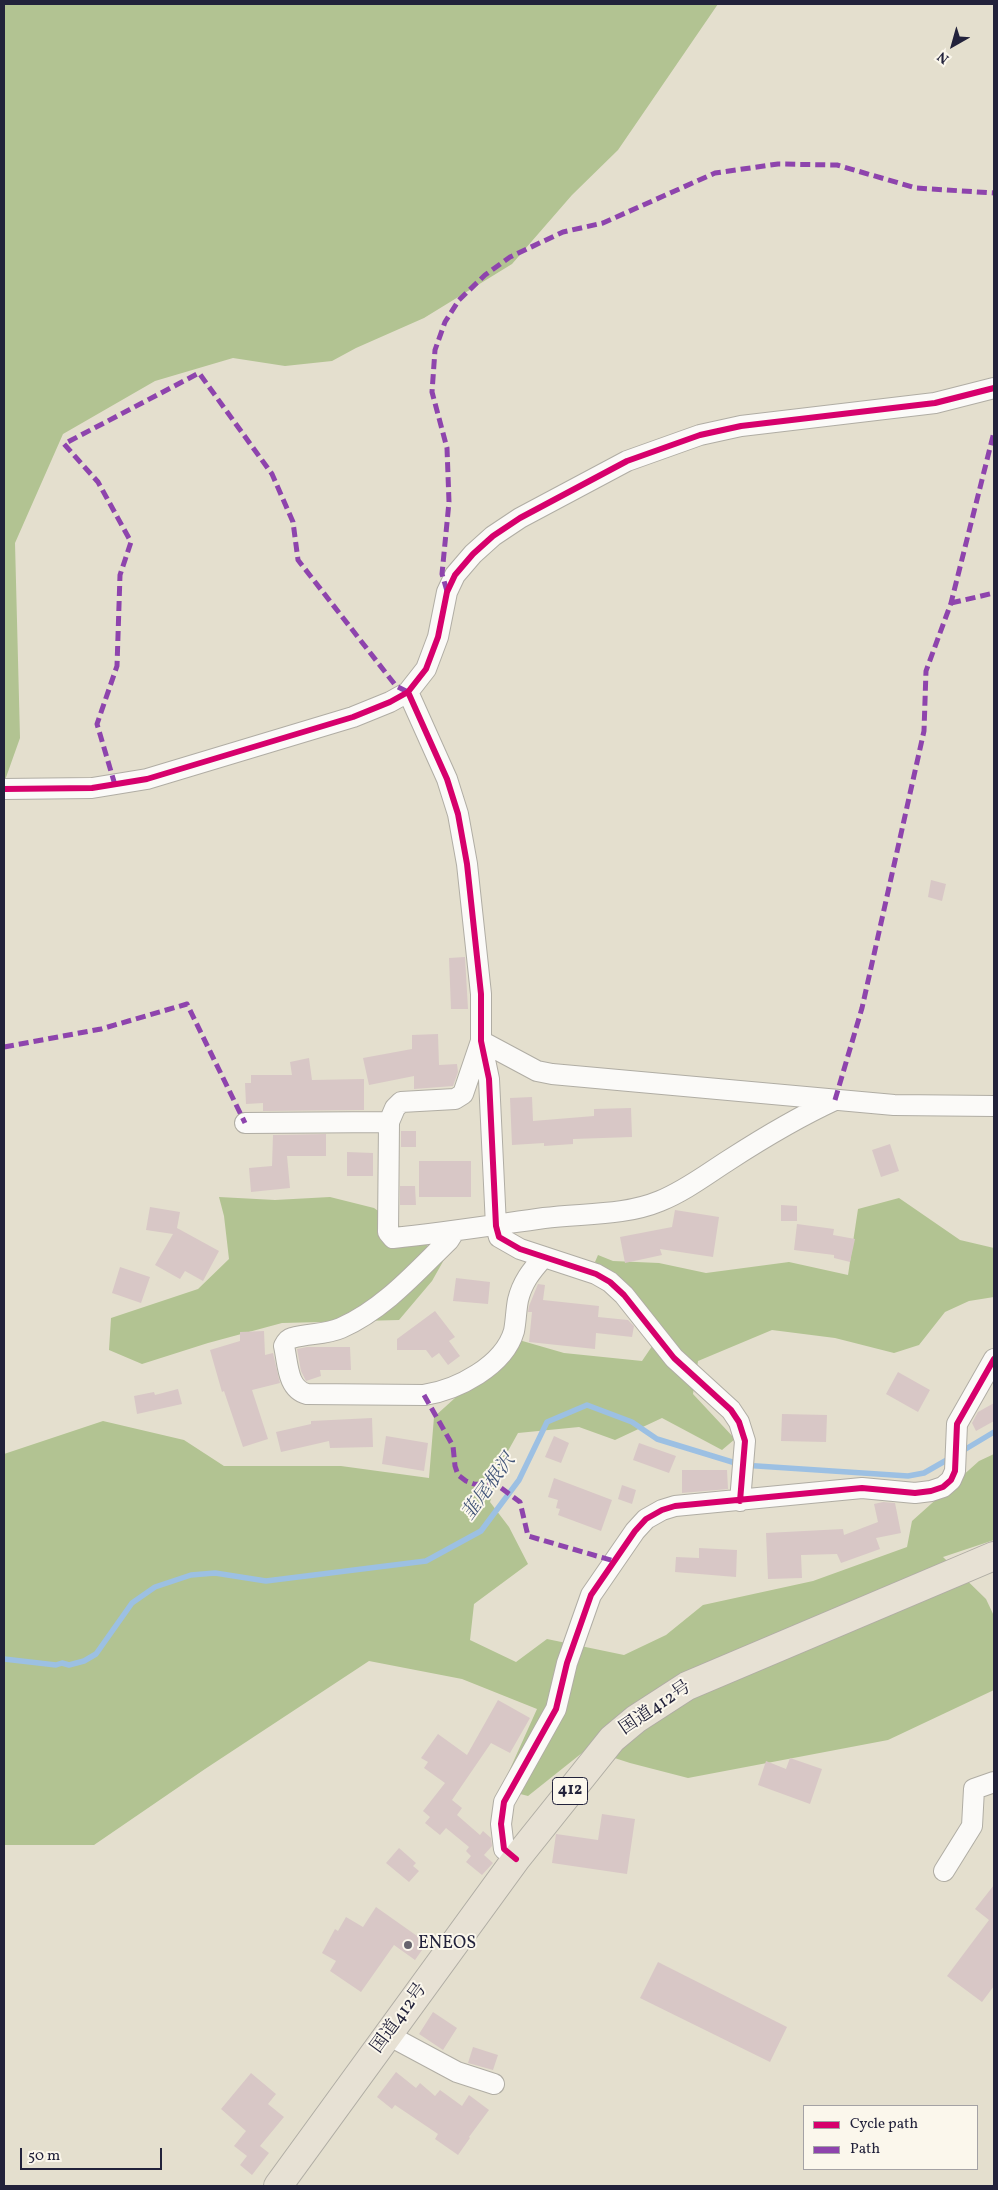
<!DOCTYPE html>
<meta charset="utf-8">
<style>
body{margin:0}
#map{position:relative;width:998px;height:2190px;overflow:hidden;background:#e4dfce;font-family:Vollkorn,serif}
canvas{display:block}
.frame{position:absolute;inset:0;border:5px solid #22223b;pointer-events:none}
.legend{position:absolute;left:803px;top:2105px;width:175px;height:65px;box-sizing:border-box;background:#fbf7ec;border:1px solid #a4a2a5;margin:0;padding:6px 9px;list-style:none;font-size:15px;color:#22223b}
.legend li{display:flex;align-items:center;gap:10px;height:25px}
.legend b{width:25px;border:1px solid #a4a2a5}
.north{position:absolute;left:928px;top:20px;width:50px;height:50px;-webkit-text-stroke:4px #fbf7ec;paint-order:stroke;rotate:218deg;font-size:14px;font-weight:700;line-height:20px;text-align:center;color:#22223b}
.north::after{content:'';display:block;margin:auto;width:18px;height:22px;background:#22223b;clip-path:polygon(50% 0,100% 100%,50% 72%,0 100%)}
.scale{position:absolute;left:20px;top:2148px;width:142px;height:22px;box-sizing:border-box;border:2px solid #22223b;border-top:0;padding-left:6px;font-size:15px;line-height:18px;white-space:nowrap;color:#22223b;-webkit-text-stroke:4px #fbf7ec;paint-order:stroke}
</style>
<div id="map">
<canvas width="998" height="2190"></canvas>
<div class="frame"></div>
<ul class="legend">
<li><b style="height:6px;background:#d6006c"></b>Cycle path</li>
<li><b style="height:6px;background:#8e44ad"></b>Path</li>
</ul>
<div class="north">N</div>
<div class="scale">50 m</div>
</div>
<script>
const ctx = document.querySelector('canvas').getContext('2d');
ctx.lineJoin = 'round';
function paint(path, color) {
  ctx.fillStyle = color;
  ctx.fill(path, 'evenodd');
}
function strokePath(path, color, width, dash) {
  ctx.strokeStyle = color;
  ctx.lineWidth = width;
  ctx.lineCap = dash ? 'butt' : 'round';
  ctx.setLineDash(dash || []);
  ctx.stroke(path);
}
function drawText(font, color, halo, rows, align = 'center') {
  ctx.font = font + ' Vollkorn,"Noto Serif JP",serif';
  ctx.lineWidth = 4;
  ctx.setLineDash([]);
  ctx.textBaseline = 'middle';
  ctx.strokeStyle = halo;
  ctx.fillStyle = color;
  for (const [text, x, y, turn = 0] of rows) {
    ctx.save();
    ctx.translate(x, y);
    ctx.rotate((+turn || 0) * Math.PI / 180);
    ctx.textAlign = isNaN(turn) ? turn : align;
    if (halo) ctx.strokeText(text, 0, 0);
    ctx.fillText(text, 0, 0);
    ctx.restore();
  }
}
paint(new Path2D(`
 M4,4H718L618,150L572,195L512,264L424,318L356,348L332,361L285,366L233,358L155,381L63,434L15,543L20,738L4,783Z
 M219,1197L275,1200L330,1197L374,1208L445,1258L432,1281L399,1320L282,1323L208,1343L142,1364L109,1350L111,1318L198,1289L229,1259L224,1216Z
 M899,1198L960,1240L994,1248V1297L969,1301L945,1312L919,1345L894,1353L835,1338L772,1330L698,1361L693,1394L735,1439L722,1450L662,1418L615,1440L579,1427L518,1433L503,1460L490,1502L509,1527L528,1564L474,1604L470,1640L516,1662L547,1639L624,1655L666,1635L703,1605L813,1581L907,1547L912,1521L979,1461L994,1454V1540L943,1557L986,1599L994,1616V1690L888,1740L688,1778L630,1763L587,1749L528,1796L501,1789L537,1709L462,1679L369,1661L205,1769L94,1845H4V1454L103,1421L184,1440L224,1466H341L429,1478L434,1417L519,1340L564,1353L642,1361L663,1330L595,1262L598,1255L613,1261L659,1263L706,1273L789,1262L848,1275L858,1209Z`), '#b2c392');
strokePath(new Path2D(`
 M959,1453L994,1432
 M4,1659L56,1665L62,1663L69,1665L84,1661L96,1654L132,1603L155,1587L191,1575L215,1573L266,1581L426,1561L481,1531L519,1480L547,1422L587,1405L632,1422L657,1439L742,1465L908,1476L924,1473L952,1457`), '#9cc0e3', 5.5);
paint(new Path2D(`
 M931,880L946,884L942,901L928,897Z
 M465,957L468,1009H451L449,958Z
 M438,1034L439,1065L457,1064L458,1072L453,1086L414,1089V1076L369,1085L363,1058L412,1049V1035Z
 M309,1058L312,1080L364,1079V1110L263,1111V1103L246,1104L245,1083H251V1075H292L290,1062Z
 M532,1097L533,1121L594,1116V1109L631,1108L632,1137L573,1139V1144L544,1146V1143L512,1145L510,1098Z
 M401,1131H416V1147H401Z
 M326,1134V1156H287L290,1188L251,1192L249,1168L272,1166L273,1135Z
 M890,1144L899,1171L881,1177L872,1150Z
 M347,1152L373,1153V1176H347Z
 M419,1161H471V1197H419Z
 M400,1186H415L416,1205H400Z
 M781,1205L797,1206V1221H781Z
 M150,1207L180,1212L177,1228L219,1251L203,1281L185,1271L180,1279L155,1265L173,1234L146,1230Z
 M675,1210L719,1217L713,1257L660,1249L662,1255L625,1263L620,1237L672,1227Z
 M797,1224L834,1229L833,1235L855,1239L850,1262L834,1258V1255L794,1250Z
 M120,1267L150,1277L141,1303L112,1293Z
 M456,1278L490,1282L488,1304L453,1301Z
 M538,1284L545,1285L543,1300L599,1306L598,1317L628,1320L634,1326L632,1337L596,1333L595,1349L529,1342L532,1312H528L529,1306Z
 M435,1311L455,1337L449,1341L460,1356L448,1365L439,1353L432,1358L426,1350H397V1339Z
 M264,1331L265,1355L273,1353L280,1383L252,1390L268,1439L243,1447L224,1391L222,1392L210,1350L240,1341V1332Z
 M307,1347H350L351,1370H320L321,1376L306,1381L301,1371L297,1349Z
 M898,1372L930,1390L918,1412L886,1394Z
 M178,1389L182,1404L137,1414L134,1396L154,1392L155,1395Z
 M994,1403V1421L976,1431L972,1423L978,1412Z
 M782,1414L827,1415L826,1442L781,1441Z
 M372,1418L373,1447L330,1448L329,1441L281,1452L276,1432L311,1424V1421Z
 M386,1436L428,1443L424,1471L382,1464Z
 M554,1436L569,1443L561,1463L545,1457Z
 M639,1443L676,1456L669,1473L633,1460Z
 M682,1470H727L728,1489L682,1493Z
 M554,1478L612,1500L601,1531L558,1515L560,1509L556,1508L558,1500L548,1497Z
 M622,1485L636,1490L632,1504L618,1499Z
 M883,1502L895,1503L901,1533L876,1538L880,1549L841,1563L837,1554L801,1555L802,1578L768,1579L766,1533L843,1529L844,1535L878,1522L874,1504Z
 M699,1548L737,1550L736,1577L675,1572L676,1557L699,1558Z
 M498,1700L530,1718L510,1753L491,1743L452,1800L462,1808L457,1815L480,1835L483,1831L491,1838L492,1846L484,1855L493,1863L482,1875L466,1862L471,1856L466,1851L469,1847L446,1828L440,1835L425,1823L430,1817L423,1811L445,1783L424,1768L428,1762L421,1758L438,1734L467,1755Z
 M790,1758L822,1769L810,1804L758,1785L766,1761L786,1769Z
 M602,1814L635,1819L627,1874L552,1863L556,1834L598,1840Z
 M399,1848L416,1863L413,1866L419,1871L409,1882L386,1863Z
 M994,1885V1986L982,2002L947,1976L989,1920L975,1909Z
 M376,1907L427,1943L415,1960L394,1945L361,1992L330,1971L336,1961L322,1953L335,1929L338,1931L346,1917L363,1927Z
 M658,1962L787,2027L770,2062L640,1998Z
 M433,2012L457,2028L443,2050L419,2034Z
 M473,2047L498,2055L493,2070L468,2063Z
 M396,2072L416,2088L420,2083L435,2096L440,2090L462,2106L469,2095L489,2110L469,2137L470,2138L458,2155L435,2139L438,2134L395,2105L392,2109L377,2097Z
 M251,2073L276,2094L268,2104L284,2117L260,2146L269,2153L252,2175L240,2165L247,2156L234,2146L246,2131L221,2109Z`), '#d8c7c6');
const minor = new Path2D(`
 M408,692L447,779L458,814L467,864L481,994V1041L489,1079L496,1226L499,1237L520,1249L596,1274L610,1282L624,1295L674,1358L731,1410L739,1422L745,1441L740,1501
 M4,789L92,788L147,779L353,717L390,702L408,692L426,669L438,637L447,592L455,575L473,554L493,536L520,518L627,461L700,435L741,426L935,403L994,388
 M389,1122L395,1108L401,1102L455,1099L463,1094L481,1041L537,1071L552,1074L894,1105L994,1106
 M245,1123L389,1122L388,1232L393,1238C444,1233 494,1225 544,1218C583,1213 624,1216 660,1201C685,1191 707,1174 729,1160C763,1138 798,1117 835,1100
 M454,1232L449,1240C416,1272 384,1309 341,1328C325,1335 309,1333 292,1338C288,1339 286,1342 284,1346C288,1363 287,1389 307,1394L424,1395C457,1390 504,1366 514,1331C516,1321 516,1310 518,1300C522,1283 531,1271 543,1258
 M516,1859L504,1849L501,1824L504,1802L556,1709L567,1663L591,1595L635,1531L646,1519L662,1510L675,1506L862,1488L915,1493L931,1491L943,1487L951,1480L955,1471L957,1424L994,1359
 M944,1871L972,1826L974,1789L994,1782
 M388,2035L457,2072L494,2084`);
const highway = new Path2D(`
 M278,2186L516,1859L612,1739L636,1719L687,1686L994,1556`);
strokePath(minor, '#b0ada4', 22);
strokePath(highway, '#b0ada4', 30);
strokePath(minor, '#fbfaf8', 20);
strokePath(highway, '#e7e1d4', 28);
strokePath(new Path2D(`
 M447,591L442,574L449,502L447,448L432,392L435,350L445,322L459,300L485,275L510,257L563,232L603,223L715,173L778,164L837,165L916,188L994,193
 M951,603L994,593
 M115,785L97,724L117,666L120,575L131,542L98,482L64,444L199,373L272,474L293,522L298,560L396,686L408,692
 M4,1047L101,1029L187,1004L245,1123
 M835,1100L862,1008L924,731L926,671L951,603L994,432
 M424,1395L453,1446L455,1466L458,1475L466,1481L474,1484L497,1485L520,1502L528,1536L614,1561`), '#8e44ad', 5, [10, 5]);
strokePath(new Path2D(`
 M408,692L447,779L458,814L467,864L481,994V1041L489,1079L496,1226L499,1237L520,1249L596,1274L610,1282L624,1295L674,1358L731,1410L739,1422L745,1441L740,1501
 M4,789L92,788L147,779L353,717L390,702L408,692L426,669L438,637L447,592L455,575L473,554L493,536L520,518L627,461L700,435L741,426L935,403L994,388
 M516,1859L504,1849L501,1824L504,1802L556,1709L567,1663L591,1595L635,1531L646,1519L662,1510L675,1506L862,1488L915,1493L931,1491L943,1487L951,1480L955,1471L957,1424L994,1359`), '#d6006c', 6);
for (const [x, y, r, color] of [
 [408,1945,5,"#66646e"]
]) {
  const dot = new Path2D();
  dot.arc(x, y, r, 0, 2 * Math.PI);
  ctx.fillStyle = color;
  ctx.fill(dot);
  strokePath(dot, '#fbf7ec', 2);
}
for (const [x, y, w] of [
 [570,1791,35]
]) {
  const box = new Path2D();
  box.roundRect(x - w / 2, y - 13.5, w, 27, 4);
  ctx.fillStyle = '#fbf7ec';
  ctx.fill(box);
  strokePath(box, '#22223b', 1);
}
drawText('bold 16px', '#22223b', null, [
 ["412",570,1791]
]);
drawText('18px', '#22223b', '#fbf7ec', [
 ["国道412号",656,1709,-34],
 ["国道412号",400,2019,-54]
]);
drawText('18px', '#22223b', '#fbf7ec', [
 ["ENEOS",418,1945]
], 'left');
drawText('italic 19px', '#425579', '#fbf7ec', [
 ["韮尾根沢",490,1488,-54]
]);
</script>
